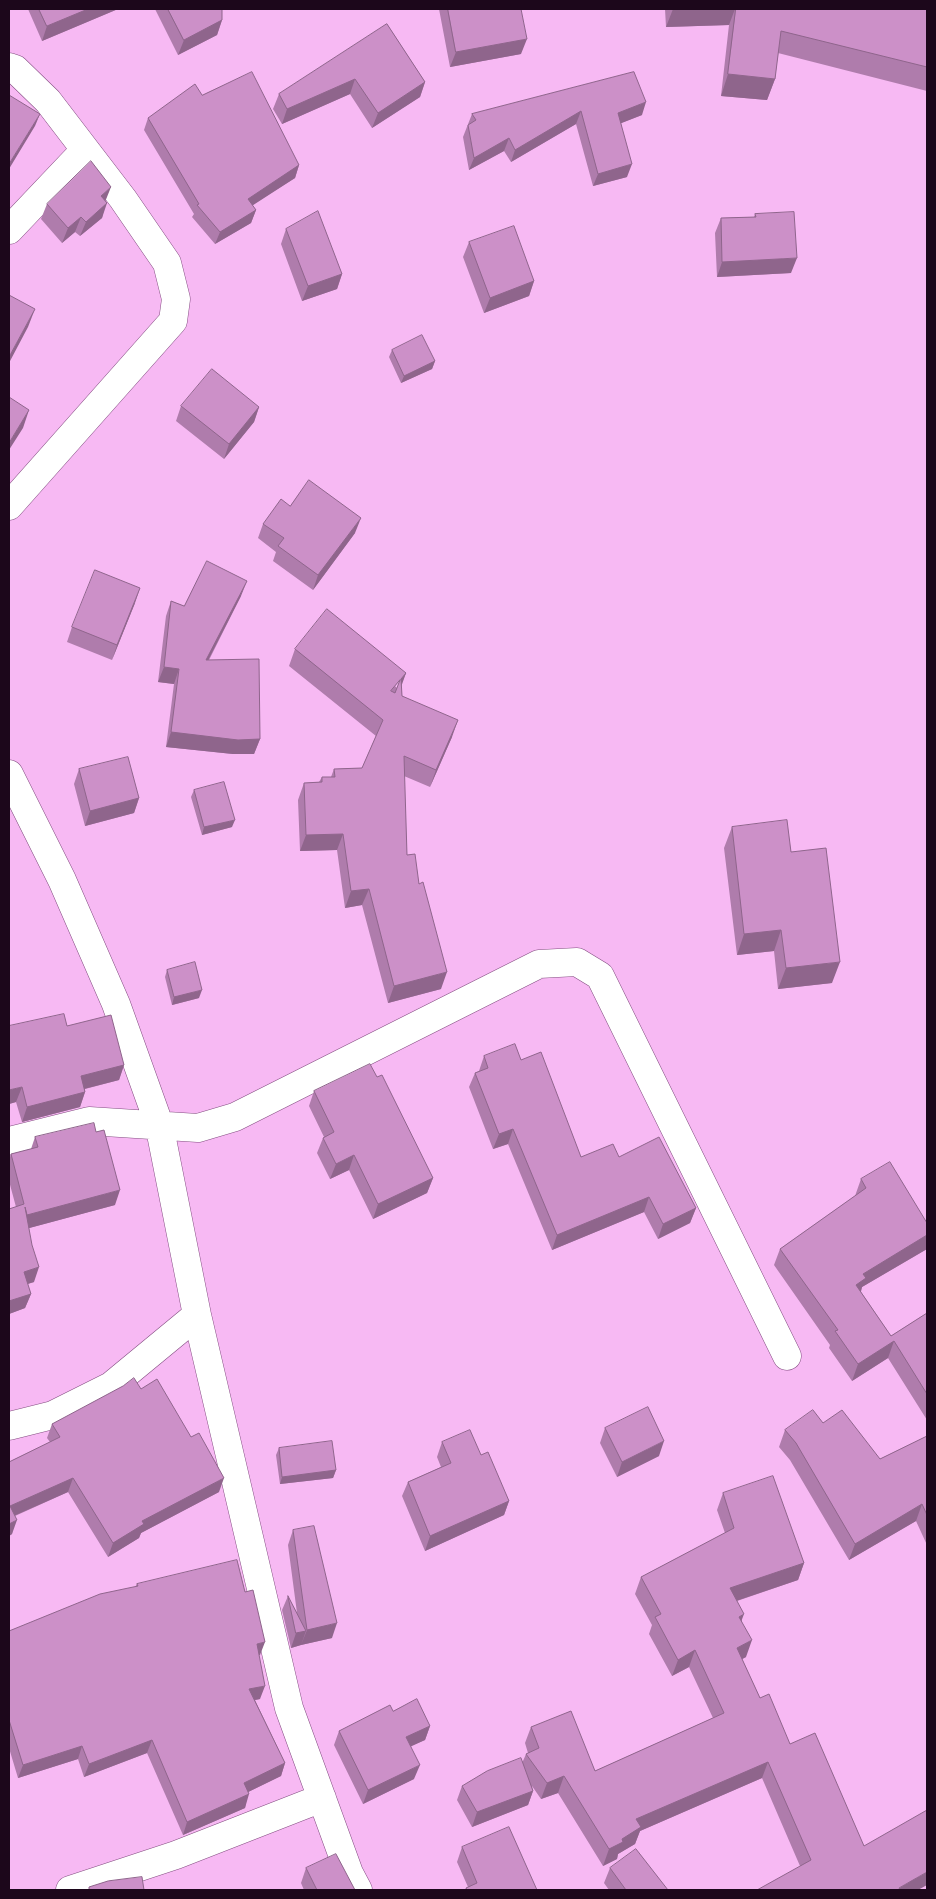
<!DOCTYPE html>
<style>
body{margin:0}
#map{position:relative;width:936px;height:1899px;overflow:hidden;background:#f7b9f3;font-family:Inter,sans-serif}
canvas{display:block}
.frame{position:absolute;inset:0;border:10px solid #1c071b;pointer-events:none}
</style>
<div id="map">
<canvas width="936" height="1899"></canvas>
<div class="frame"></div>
</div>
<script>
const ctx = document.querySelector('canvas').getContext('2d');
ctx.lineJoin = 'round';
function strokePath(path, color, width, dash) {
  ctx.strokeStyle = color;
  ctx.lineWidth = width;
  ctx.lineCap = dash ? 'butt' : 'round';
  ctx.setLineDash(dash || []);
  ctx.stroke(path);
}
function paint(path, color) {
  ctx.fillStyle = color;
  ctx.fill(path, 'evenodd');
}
const minor = new Path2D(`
 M9,67L15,69L48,101L123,199L167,263L176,299L173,321L9,506
 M9,230L85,150
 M9,774L62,880L116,1004L159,1124L197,1315L289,1708L349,1873L358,1890
 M9,1141L89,1121L198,1128L235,1117L539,964L577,962L600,976L787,1356
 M9,1426L53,1415L111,1386L197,1315
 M70,1890L176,1855L322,1798`);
strokePath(minor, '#834d81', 29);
strokePath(minor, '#fff', 28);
paint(new Path2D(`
 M28,9H118L42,41Z
 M155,9H222V20L217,35L178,55Z
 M439,9H521V54L450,67Z
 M665,9H927V91L778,53L775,79L767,100L721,96L729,25L666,27Z
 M387,24L425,82L420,97L372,128L350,94L282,124L273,109L279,94Z
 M634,72L642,115L621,123L627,177L593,186L576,124L511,162L504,151L469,170L463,137L472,114Z
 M202,95L299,165L295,178L252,205L256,210L251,223L215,244L192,217L194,214L144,130L148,118Z
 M106,201L102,218L80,236L75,232L62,243L41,219L47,204Z
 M755,214L791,273L717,277L715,233L721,218L754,217Z
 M286,229L342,274L337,289L302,301L281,244Z
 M469,242L534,281L529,296L484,313L463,257Z
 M392,350L435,361L432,369L401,383L389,357Z
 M181,406L259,407L254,422L224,459L176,421Z
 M290,506L355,533L313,590L273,561L276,552L258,538L263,524Z
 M241,596L209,660L260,739L254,754H233L166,747L174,684L158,682L166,616L171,601L184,606Z
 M135,603L112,660L67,642L72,627Z
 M295,649L406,673L401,685L402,696L452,737L430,787L404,776L407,855L419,884L441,989L388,1003L362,905L345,908L337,850L300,851L298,800L304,783L319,782L322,777H331L334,769L362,768L376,736L289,666ZM400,680L397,688L395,686Z
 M79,769L139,798L134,813L85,826L74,784Z
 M194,790L232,827L202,835L191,797Z
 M732,827L791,852L832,983L778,989L774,951L737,955L724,848Z
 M167,970L199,998L172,1005L165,977Z
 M67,1026L124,1065L119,1080L85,1089V1092L80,1107L22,1122L16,1102L9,1104Z
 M484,1056L521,1060L581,1157H619L696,1208L690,1223L658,1239L644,1212L552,1250L508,1144L493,1149L469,1087L475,1073L479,1071Z
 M377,1077L433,1178L427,1193L373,1219L349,1170L330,1179L317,1153L323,1138L324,1137L309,1106L314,1091Z
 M35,1137L115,1205L29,1228L34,1282L27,1284L31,1294L25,1308L9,1314V1209L16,1207L9,1181V1160L11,1154L31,1149Z
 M861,1179L927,1223V1249L862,1287L861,1292L891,1336L927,1313V1420L888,1358L852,1381L829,1348L830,1345L774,1265L780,1249L855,1196Z
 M141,1389L219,1492L141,1533L139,1538L108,1557L68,1492L15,1516L12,1534L9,1536V1462L50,1442L47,1438L52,1424Z
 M823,1423L880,1459L927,1436V1545L916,1521L849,1560L790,1460L779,1447L785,1430Z
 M605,1428L659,1456L617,1477L600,1443Z
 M442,1442L481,1455L509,1501L504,1515L425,1551L402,1496L408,1482L441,1467L437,1457Z
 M279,1448L336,1470L333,1478L280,1484L276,1455Z
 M723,1493L804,1563L798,1580L737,1601L742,1621L746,1657L742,1659L760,1698L790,1744L864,1846L927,1885L800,1866L762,1778L640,1831L635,1844L618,1854L617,1859L603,1866L558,1793L541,1799L532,1786L533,1791L528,1805L472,1827L457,1800L462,1786L523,1761L526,1754L528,1753L525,1743L531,1727L595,1771L713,1718L689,1667L672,1676L649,1634L652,1625L635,1594L641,1577L725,1533L717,1510Z
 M293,1530L332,1638L301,1645L291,1648L282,1610L288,1596L297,1613L288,1545Z
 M137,1584L260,1655H259L260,1699L255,1700L285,1763L281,1776L248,1792L245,1808L183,1835L147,1753L84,1777L78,1759L18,1778L9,1748V1631L135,1587Z
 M393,1711L430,1726L425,1740L410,1746L414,1779L363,1804L334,1745L339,1731Z
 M462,1847L537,1890H465L466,1888L468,1887L457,1862Z
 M306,1868L355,1890H304L301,1883Z
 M610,1868L668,1890H609L604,1883Z`), '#af7cac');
paint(new Path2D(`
 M88,9H118L42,41L47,26Z
 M673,9H735L729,25L666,27Z
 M222,20L217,35L178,55L184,40Z
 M527,39L521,54L450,67L456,52Z
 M728,74L775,79L767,100L721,96Z
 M355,79L350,94L282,124L287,109Z
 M425,82L420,97L372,128L378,113Z
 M646,102L642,115L614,126L618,113Z
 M581,111L576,124L511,162L515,150Z
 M40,114L35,126L9,169V164Z
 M509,138L504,151L469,170L474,158Z
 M632,164L627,177L593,186L598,174Z
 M299,165L295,178L244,211L248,199Z
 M111,187L105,202L101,196Z
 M107,203L102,218L80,236L86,222Z
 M256,210L251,223L215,244L220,232Z
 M81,217L75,232L62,243L68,228Z
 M797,258L791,273L717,277L722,262Z
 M342,274L337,289L302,301L308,286Z
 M534,281L529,296L484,313L490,298Z
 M35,309L28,327L9,363V357Z
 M435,361L432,369L401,383L404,376Z
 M259,407L254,422L224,459L229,444Z
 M29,410L23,428L9,450V443Z
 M361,518L355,533L313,590L318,575Z
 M247,581L241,596L201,674L206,660Z
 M140,588L135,603L112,660L117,645Z
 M164,667L179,669L174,684L158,682Z
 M406,673L400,690L401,679Z
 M458,720L452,737L430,787L436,770Z
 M171,732L260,739L254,754H233L166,747Z
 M139,798L134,813L85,826L90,811Z
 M235,820L232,827L202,835L204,827Z
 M343,834L337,850L300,851L306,835Z
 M369,889L362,905L345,908L351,891Z
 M781,930L774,951L737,955L744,934Z
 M840,962L832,983L778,989L786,968Z
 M447,972L441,989L388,1003L394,986Z
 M202,990L199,998L172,1005L174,997Z
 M124,1065L119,1080L76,1091L81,1076Z
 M22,1087L16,1102L9,1104V1090Z
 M85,1092L80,1107L22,1122L27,1107Z
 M513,1129L508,1144L493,1149L499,1134Z
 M354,1155L349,1170L330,1179L336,1164Z
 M433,1178L427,1193L373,1219L378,1204Z
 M120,1190L115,1205L22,1230L27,1215Z
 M649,1197L644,1212L552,1250L557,1235Z
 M696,1208L690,1223L658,1239L663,1224Z
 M927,1235V1249L862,1287L860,1294L856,1285L863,1274Z
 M39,1267L34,1282L18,1287L24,1272Z
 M31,1294L25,1308L9,1314V1301Z
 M894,1341L888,1358L852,1381L858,1364Z
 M664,1441L659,1456L617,1477L622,1462Z
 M336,1470L333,1478L280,1484L282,1477Z
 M73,1478L68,1492L9,1518L10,1506Z
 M224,1478L219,1492L141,1533L139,1538L108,1557L113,1543L142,1521Z
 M509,1501L504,1515L425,1551L430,1536Z
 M922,1504L916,1521L849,1560L855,1544Z
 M17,1520L12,1534L9,1536V1524Z
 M804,1563L798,1580L724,1605L730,1588Z
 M744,1614L738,1630L739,1617Z
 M337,1623L332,1638L301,1645L307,1630Z
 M306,1631L301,1645L291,1648L296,1633Z
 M752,1640L746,1657L731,1665L737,1648Z
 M265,1642L260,1655L252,1657L257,1644Z
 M695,1650L689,1667L672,1676L678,1660Z
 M265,1686L260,1699L244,1702L249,1689Z
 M430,1726L425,1740L401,1751L406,1737Z
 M152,1740L147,1753L84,1777L89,1764Z
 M82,1746L78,1759L18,1778L23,1765Z
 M768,1762L762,1778L640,1831L635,1844L618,1854L617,1859L603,1866L609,1849L622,1839L636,1819Z
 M285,1763L281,1776L240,1796L244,1783Z
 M420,1765L414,1779L363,1804L368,1790Z
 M564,1776L558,1793L541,1799L547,1783Z
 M533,1791L528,1805L472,1827L477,1812Z
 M249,1794L245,1808L183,1835L187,1822Z
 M927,1872V1885L918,1890H898L899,1888Z`), '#8f658c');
const building = new Path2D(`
 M39,9H88L47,26Z
 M168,9H222V20L184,40Z
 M448,9H521L527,39L456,52Z
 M736,9H927V67L781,31L775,79L728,74Z
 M387,24L425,82L378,113L355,79L287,109L279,94Z
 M252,72L299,165L248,199L256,210L220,232L197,205L199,204L148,118L195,84L202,95Z
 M634,72L646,102L618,113L632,164L598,174L581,111L515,150L509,138L474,158L468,125L476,120L472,114Z
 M9,95L40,114L9,164Z
 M91,161L111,187L101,196L107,203L86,222L81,217L68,228L47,204Z
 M318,211L342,274L308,286L286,229Z
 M794,212L797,258L722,262L721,218L756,217L755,214Z
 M514,226L534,281L490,298L469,242Z
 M9,295L35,309L9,357Z
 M422,335L435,361L404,376L392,350Z
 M212,369L259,407L229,444L181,406Z
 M9,397L29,410L9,443Z
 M309,480L361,518L318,575L278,546L284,538L263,524L281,499L290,506Z
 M207,561L247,581L206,660L259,659L260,739L238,740L171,732L179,669L164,667L171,601L184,606Z
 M95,570L140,588L117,645L72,627Z
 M327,609L406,673L401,679L402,696L458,720L436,770L404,756L407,855L415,854L419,884L423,882L447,972L394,986L369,889L351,891L343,834L306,835L304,783L322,782V777H335L334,769L362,768L383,720L295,649ZM400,680L395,693L391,691Z
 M128,757L139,798L90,811L79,769Z
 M224,782L235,820L204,827L194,790Z
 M787,820L791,852L826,848L840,962L786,968L781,930L744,934L732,827Z
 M195,962L202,990L174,997L167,970Z
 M64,1014L67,1026L111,1015L124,1065L81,1076L85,1092L27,1107L22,1087L9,1090V1026Z
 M515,1044L521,1060L541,1052L581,1157L613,1144L619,1157L659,1137L696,1208L663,1224L649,1197L557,1235L513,1129L499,1134L475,1073L488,1068L484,1056Z
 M370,1064L377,1077L382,1075L433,1178L378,1204L354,1155L336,1164L323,1138L334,1132L314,1091Z
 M94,1123L96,1132L104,1130L120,1190L27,1215L25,1207L32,1245L39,1267L24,1272L31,1294L9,1301V1209L24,1204L11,1154L38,1147L35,1137Z
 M890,1162L927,1223V1235L863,1274L866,1278L856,1285L891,1336L927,1313V1394L894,1341L858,1364L835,1331L838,1330L780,1249L866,1188L861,1179Z
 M134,1378L141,1389L157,1379L191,1437L199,1433L224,1478L142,1521L144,1524L113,1543L73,1478L10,1506L17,1520L9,1524V1462L60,1437L52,1424L123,1386Z
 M648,1407L664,1441L622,1462L605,1428Z
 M813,1410L823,1423L842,1410L880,1459L927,1436V1515L922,1504L855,1544L796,1443L785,1430Z
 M470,1430L481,1455L488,1452L509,1501L430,1536L408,1482L451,1463L442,1442Z
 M332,1441L336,1470L282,1477L279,1448Z
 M773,1476L804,1563L730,1588L744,1614L739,1617L752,1640L737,1648L760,1698L769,1694L790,1744L815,1733L864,1846L927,1810V1872L899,1888L900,1890H757L811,1860L768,1762L636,1819L641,1827L622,1839L623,1842L609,1849L564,1776L547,1783L526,1754L539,1748L531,1727L571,1711L595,1771L724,1713L695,1650L678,1660L655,1617L661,1614L641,1577L734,1528L723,1493Z
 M314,1526L337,1623L307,1630L293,1530Z
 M237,1560L245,1592L253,1590L265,1642L257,1644L265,1686L249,1689L285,1763L244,1783L249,1794L187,1822L152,1740L89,1764L82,1746L23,1765L9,1720V1631L100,1594L138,1586L137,1584Z
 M288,1596L306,1631L296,1633Z
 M417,1699L430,1726L406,1737L420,1765L368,1790L339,1731L390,1705L393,1711Z
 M521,1758L533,1791L477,1812L462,1786L487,1771Z
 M509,1827L537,1890H467L466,1888L477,1883L462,1847Z
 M636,1849L668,1890H626L610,1868Z
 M336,1854L355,1890H317L306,1868Z
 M142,1877L144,1890H89V1887L108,1881Z`);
paint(building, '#cc90c8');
strokePath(building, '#8f658c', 1);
</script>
